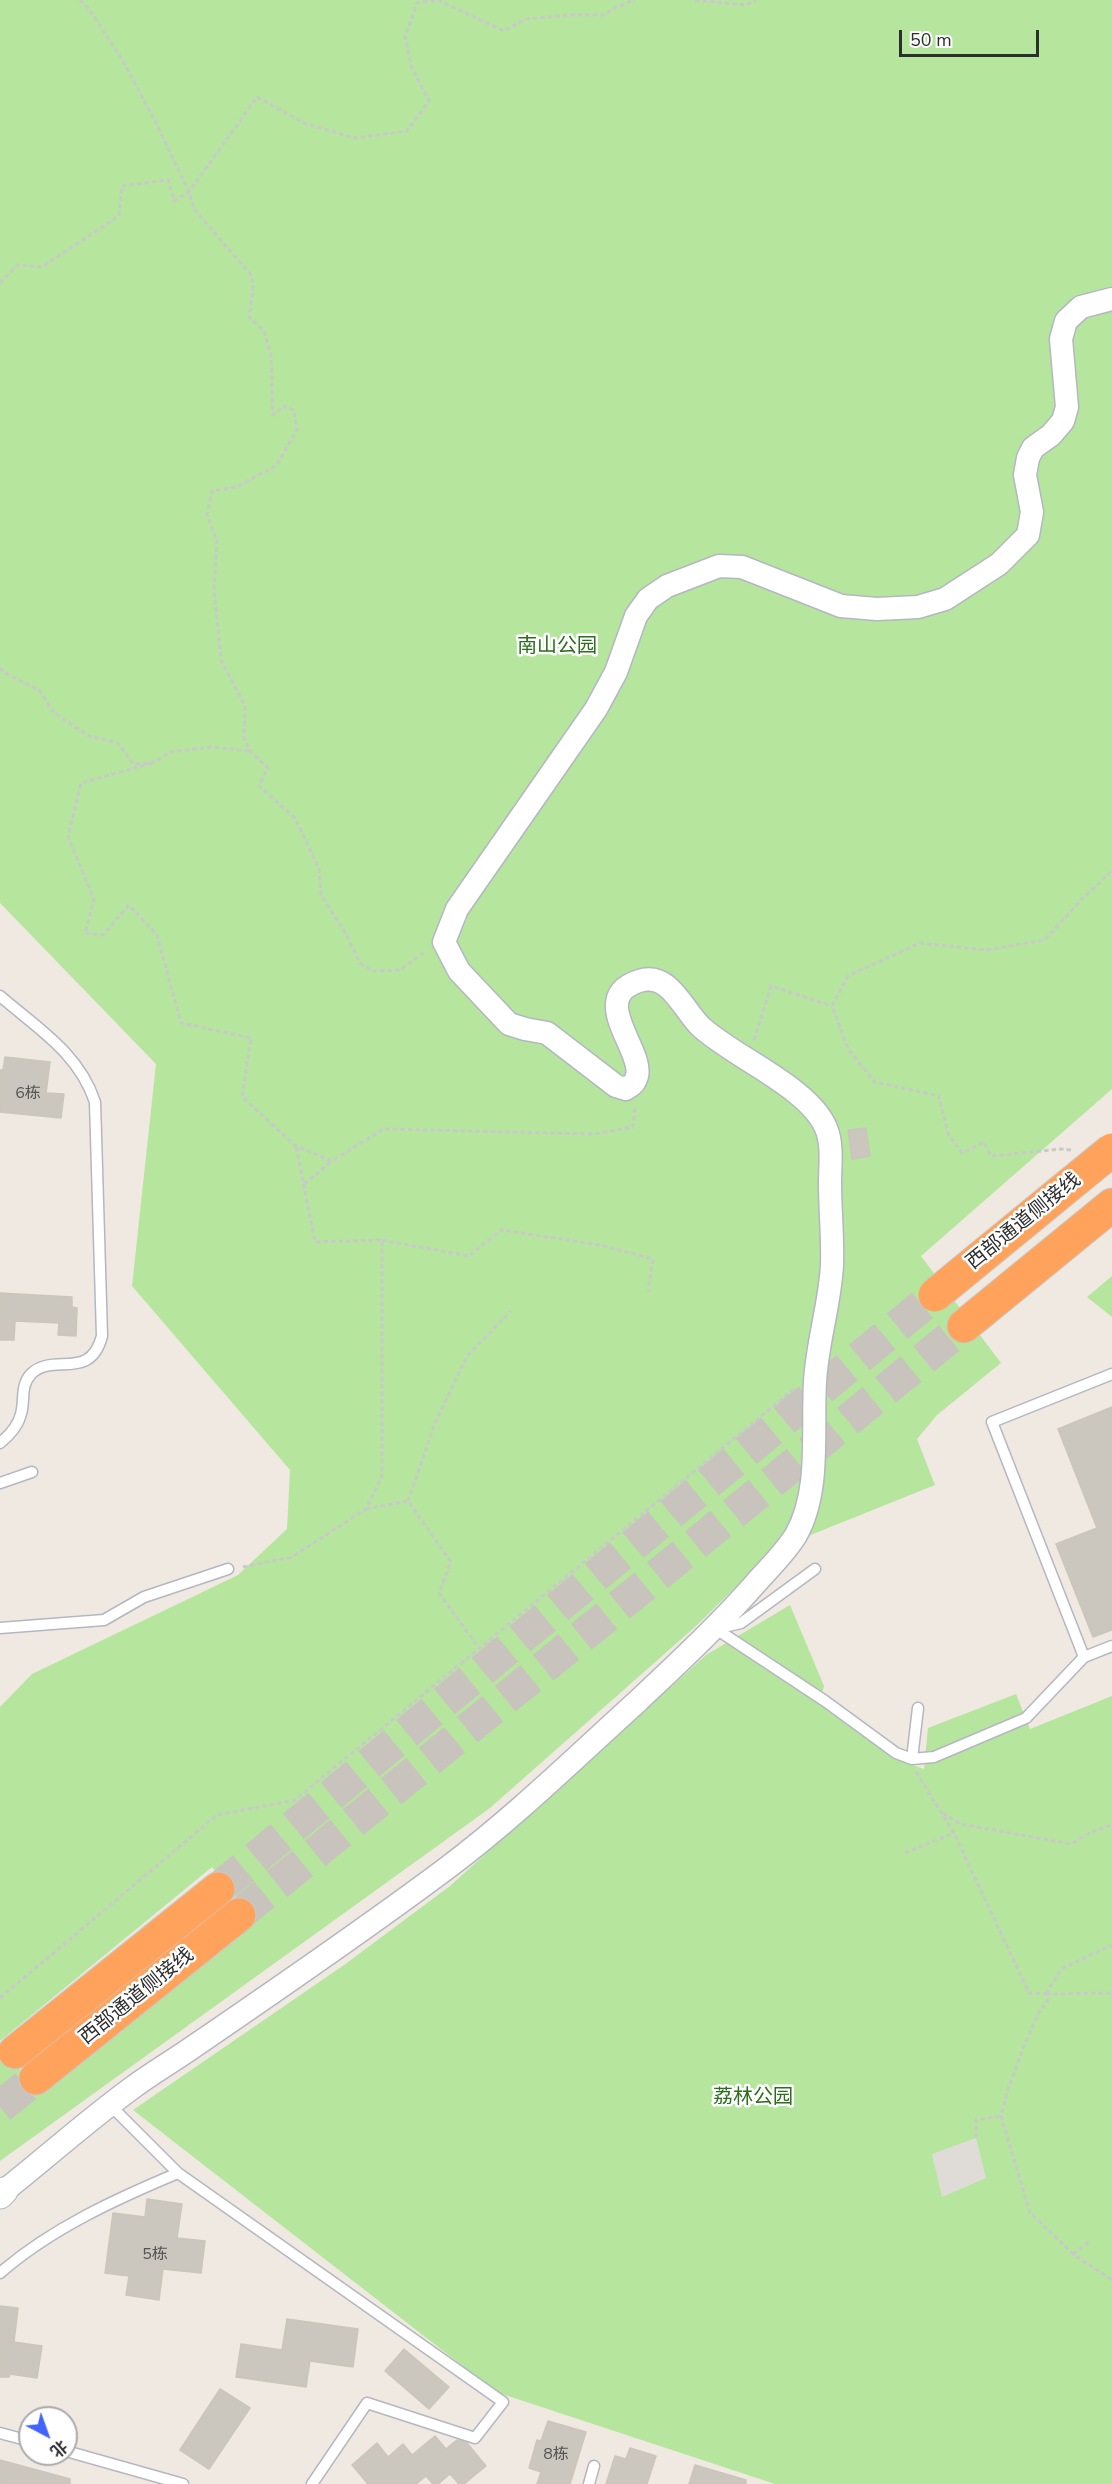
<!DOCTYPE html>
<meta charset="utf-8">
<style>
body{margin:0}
#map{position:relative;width:1112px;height:2484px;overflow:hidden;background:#efe9e1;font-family:"Nunito Sans","Noto Sans SC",sans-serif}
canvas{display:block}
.north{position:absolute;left:18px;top:2406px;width:60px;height:60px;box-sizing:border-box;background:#fff;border:2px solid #ababab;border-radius:50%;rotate:139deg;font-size:16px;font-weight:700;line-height:24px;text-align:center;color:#2e2e2e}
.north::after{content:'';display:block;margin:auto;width:21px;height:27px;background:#4264fb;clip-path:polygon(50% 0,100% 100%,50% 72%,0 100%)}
.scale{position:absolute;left:899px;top:30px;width:140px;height:27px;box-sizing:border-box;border:3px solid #2e2e2e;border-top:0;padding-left:8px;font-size:18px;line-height:21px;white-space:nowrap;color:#2e2e2e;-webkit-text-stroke:4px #fff;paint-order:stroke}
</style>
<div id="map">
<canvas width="1112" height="2484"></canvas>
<div class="north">北</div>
<div class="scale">50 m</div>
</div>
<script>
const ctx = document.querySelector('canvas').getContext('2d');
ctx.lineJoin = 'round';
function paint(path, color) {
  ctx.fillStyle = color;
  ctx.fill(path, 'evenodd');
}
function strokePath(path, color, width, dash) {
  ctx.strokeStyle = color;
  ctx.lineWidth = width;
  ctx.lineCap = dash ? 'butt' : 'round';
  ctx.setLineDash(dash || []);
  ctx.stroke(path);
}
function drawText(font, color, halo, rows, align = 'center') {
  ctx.font = font + ' "Nunito Sans","Noto Sans SC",sans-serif';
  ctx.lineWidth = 5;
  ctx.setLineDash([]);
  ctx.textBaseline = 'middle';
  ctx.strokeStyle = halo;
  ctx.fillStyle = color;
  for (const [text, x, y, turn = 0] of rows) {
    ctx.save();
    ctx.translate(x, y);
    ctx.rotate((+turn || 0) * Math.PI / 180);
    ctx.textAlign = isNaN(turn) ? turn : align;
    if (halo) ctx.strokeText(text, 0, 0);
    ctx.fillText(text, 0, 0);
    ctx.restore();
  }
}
paint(new Path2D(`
 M0,0H1112V1089L921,1256L1001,1363L937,1415L917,1439L935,1485L813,1534L762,1561L696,1626L490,1808L0,2161V2046L39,2092L256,1921L212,1867L0,2041V1707L32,1674L238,1575L287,1529L290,1470L132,1286L156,1064L0,903Z
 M1112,1276V1317L1087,1297Z
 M790,1605L824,1686L819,1704L893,1758L924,1769L928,1728L1016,1694L1030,1729L1112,1696V2484H775L496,2392L133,2110L344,1965L450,1886L706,1655Z`), '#b6e59e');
paint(new Path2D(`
 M976,2138L986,2178L942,2197L932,2154Z`), '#dfdcd8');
const building = new Path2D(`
 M5,1057L50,1062L46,1093L64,1094L61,1118L0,1112V1070H3Z
 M866,1128L870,1156L852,1159L848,1130Z
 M0,1293L72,1297V1307L77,1308L76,1336L58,1335L59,1323L15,1321L14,1340H0Z
 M1112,1407V1630L1093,1637L1056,1544L1097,1528L1058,1429Z
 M147,2199L182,2204L177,2238L205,2241L201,2273L163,2269L159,2300L126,2295L129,2276L105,2273L113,2213L145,2217Z
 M0,2306L18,2308L14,2342L42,2346L37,2378L10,2374L9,2377H0Z
 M287,2319L358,2329L353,2367L310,2361L306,2387L236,2377L241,2344L282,2350Z
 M404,2349L449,2387L429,2409L385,2371Z
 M220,2389L250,2408L209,2469L180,2450Z
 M548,2421L586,2432L570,2484H537L541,2472L529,2468L537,2440L541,2441Z
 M435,2436L446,2449L457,2440L467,2443L486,2466L464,2484H459L450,2474L438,2484H433L426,2476L416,2484H368L352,2465L377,2443L388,2457L403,2444L412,2455Z
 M630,2448L656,2456L647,2484H606L615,2456L626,2459Z
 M0,2460L70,2479V2484H0Z
 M695,2465L746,2480V2484H689Z`);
paint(building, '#cbc7bf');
strokePath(building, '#cbc5ba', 1.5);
strokePath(new Path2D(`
 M218,1889L935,1295
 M239,1915L964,1326
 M0,2107L36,2078`), '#c8c4bd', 33, [33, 16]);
const service = new Path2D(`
 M0,996C37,1028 79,1053 95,1102L102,1336C90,1382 53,1352 31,1374C20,1386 25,1400 21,1414C18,1426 10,1435 0,1443
 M0,1483L32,1472
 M0,1628L104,1620L144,1597L228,1569
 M719,1628L741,1623L815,1569
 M716,1629L825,1701L896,1753L912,1759L934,1757L1026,1718L1084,1657L1112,1646
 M1084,1657L992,1422L1112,1374
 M912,1759L918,1708
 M110,2105L178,2173L503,2402L475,2438L367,2403L312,2484
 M0,2273C52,2228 116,2199 178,2173
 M0,2433L30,2441
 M66,2451L183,2484
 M589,2484L594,2466`);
const minor = new Path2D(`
 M4,2191C47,2157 88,2120 132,2088C152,2073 173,2061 193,2047C278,1989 364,1930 447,1868C515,1817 576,1757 639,1700C679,1662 719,1625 755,1584C769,1568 785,1553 796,1535C821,1491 812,1430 815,1382C817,1343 830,1304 832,1265C833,1238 830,1210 830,1183C830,1166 833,1144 826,1128C809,1087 733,1057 700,1026C682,1008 669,971 639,981C587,998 644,1050 637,1076C635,1084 631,1085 626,1089L616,1086L547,1033L525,1029L509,1024L459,971L444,942L457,909L596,709L616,672L636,616L648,599L667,586L719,566L742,567L841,606L877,609L918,607L945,599L999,564L1028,535L1032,512L1025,475L1028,458L1033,448L1051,435L1063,421L1067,407L1061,339L1066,321L1081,307L1112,299`);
const tertiary = new Path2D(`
 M0,2195L4,2191`);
const motorway = new Path2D(`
 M964,1326L1112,1205
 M15,2052L218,1889
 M36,2078L239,1915`);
strokePath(service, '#b4b7c1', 13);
strokePath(minor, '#b4b7c1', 25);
strokePath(tertiary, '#b4b7c1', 29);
strokePath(motorway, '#c9c9c9', 35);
strokePath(new Path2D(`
 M80,0L89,9L123,61L157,125L189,192L194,209L252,276L253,292L249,317L264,331L271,355L273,415L284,406L294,410L297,430L276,466L236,487L212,491L207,515L217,541L214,589L221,660L245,706L244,738L250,751L268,768L259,786L295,818L319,869L321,895L346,934L360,963L373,971L400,970L426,951
 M695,0L746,5L756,0
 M0,283L17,265L42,267L119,216L122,186L168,180L174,201L189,192L257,97L304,123L355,138L407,131L429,101L412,68L405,37L417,3L438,0L504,31L526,19L570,15H605L616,7L635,0
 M0,668L5,673L39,690L54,713L89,736L118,743L133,764L152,763L171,752L211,747L250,751
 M152,763L81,783L68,837L94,899L85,933L103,935L129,905L157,935L181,1023L251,1038L242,1097L296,1146L332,1161L383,1129L595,1134L633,1127L635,1107
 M754,1040L771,986L832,1006
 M1071,1150L1061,1149L991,1156L984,1142L962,1153L948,1134L939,1096L875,1082L848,1049L832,1006L848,976L920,943L986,950L1045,940L1081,900L1112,871
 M304,1184L332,1161
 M382,1240L469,1256L501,1230L600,1245L653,1259L648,1292
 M408,1501L435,1423L467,1356L511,1311
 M366,1509L408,1501L451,1562L439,1593L479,1648
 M243,1567L292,1557L366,1509L382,1476V1240L315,1242L296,1146
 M916,1772L954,1833L1029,1993L1046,1994L1048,2000L1038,2014L1022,2051L1008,2089L1001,2116L1030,2213L1073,2254L1112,2280
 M943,1813L960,1824L1071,1844L1091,1832L1112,1825
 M905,1853L954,1833
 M1046,1994L1061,1969L1112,1945
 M1046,1994L1112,1993
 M0,1998L217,1815L295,1800L794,1389
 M976,2138V2120L1001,2116
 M1073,2254L1089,2242`), '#c9c9c9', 3, [4.5, 3]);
strokePath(service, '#fff', 10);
strokePath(minor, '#fff', 22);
strokePath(tertiary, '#fff', 27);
strokePath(motorway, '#ffa35c', 33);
const motorwayBridge = new Path2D(`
 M935,1295L1112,1150`);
strokePath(motorwayBridge, '#c9c9c9', 35, []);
strokePath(motorwayBridge, '#ffa35c', 33);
drawText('16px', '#555452', null, [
 ["6栋",28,1094],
 ["5栋",155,2255],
 ["8栋",556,2455]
]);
drawText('20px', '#2c6e1b', '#fff', [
 ["南山公园",557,647],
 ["荔林公园",753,2098]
]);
drawText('20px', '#2e2e2e', '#fff', [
 ["西部通道侧接线",1024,1222,-39],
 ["西部通道侧接线",137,1997,-39]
]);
</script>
